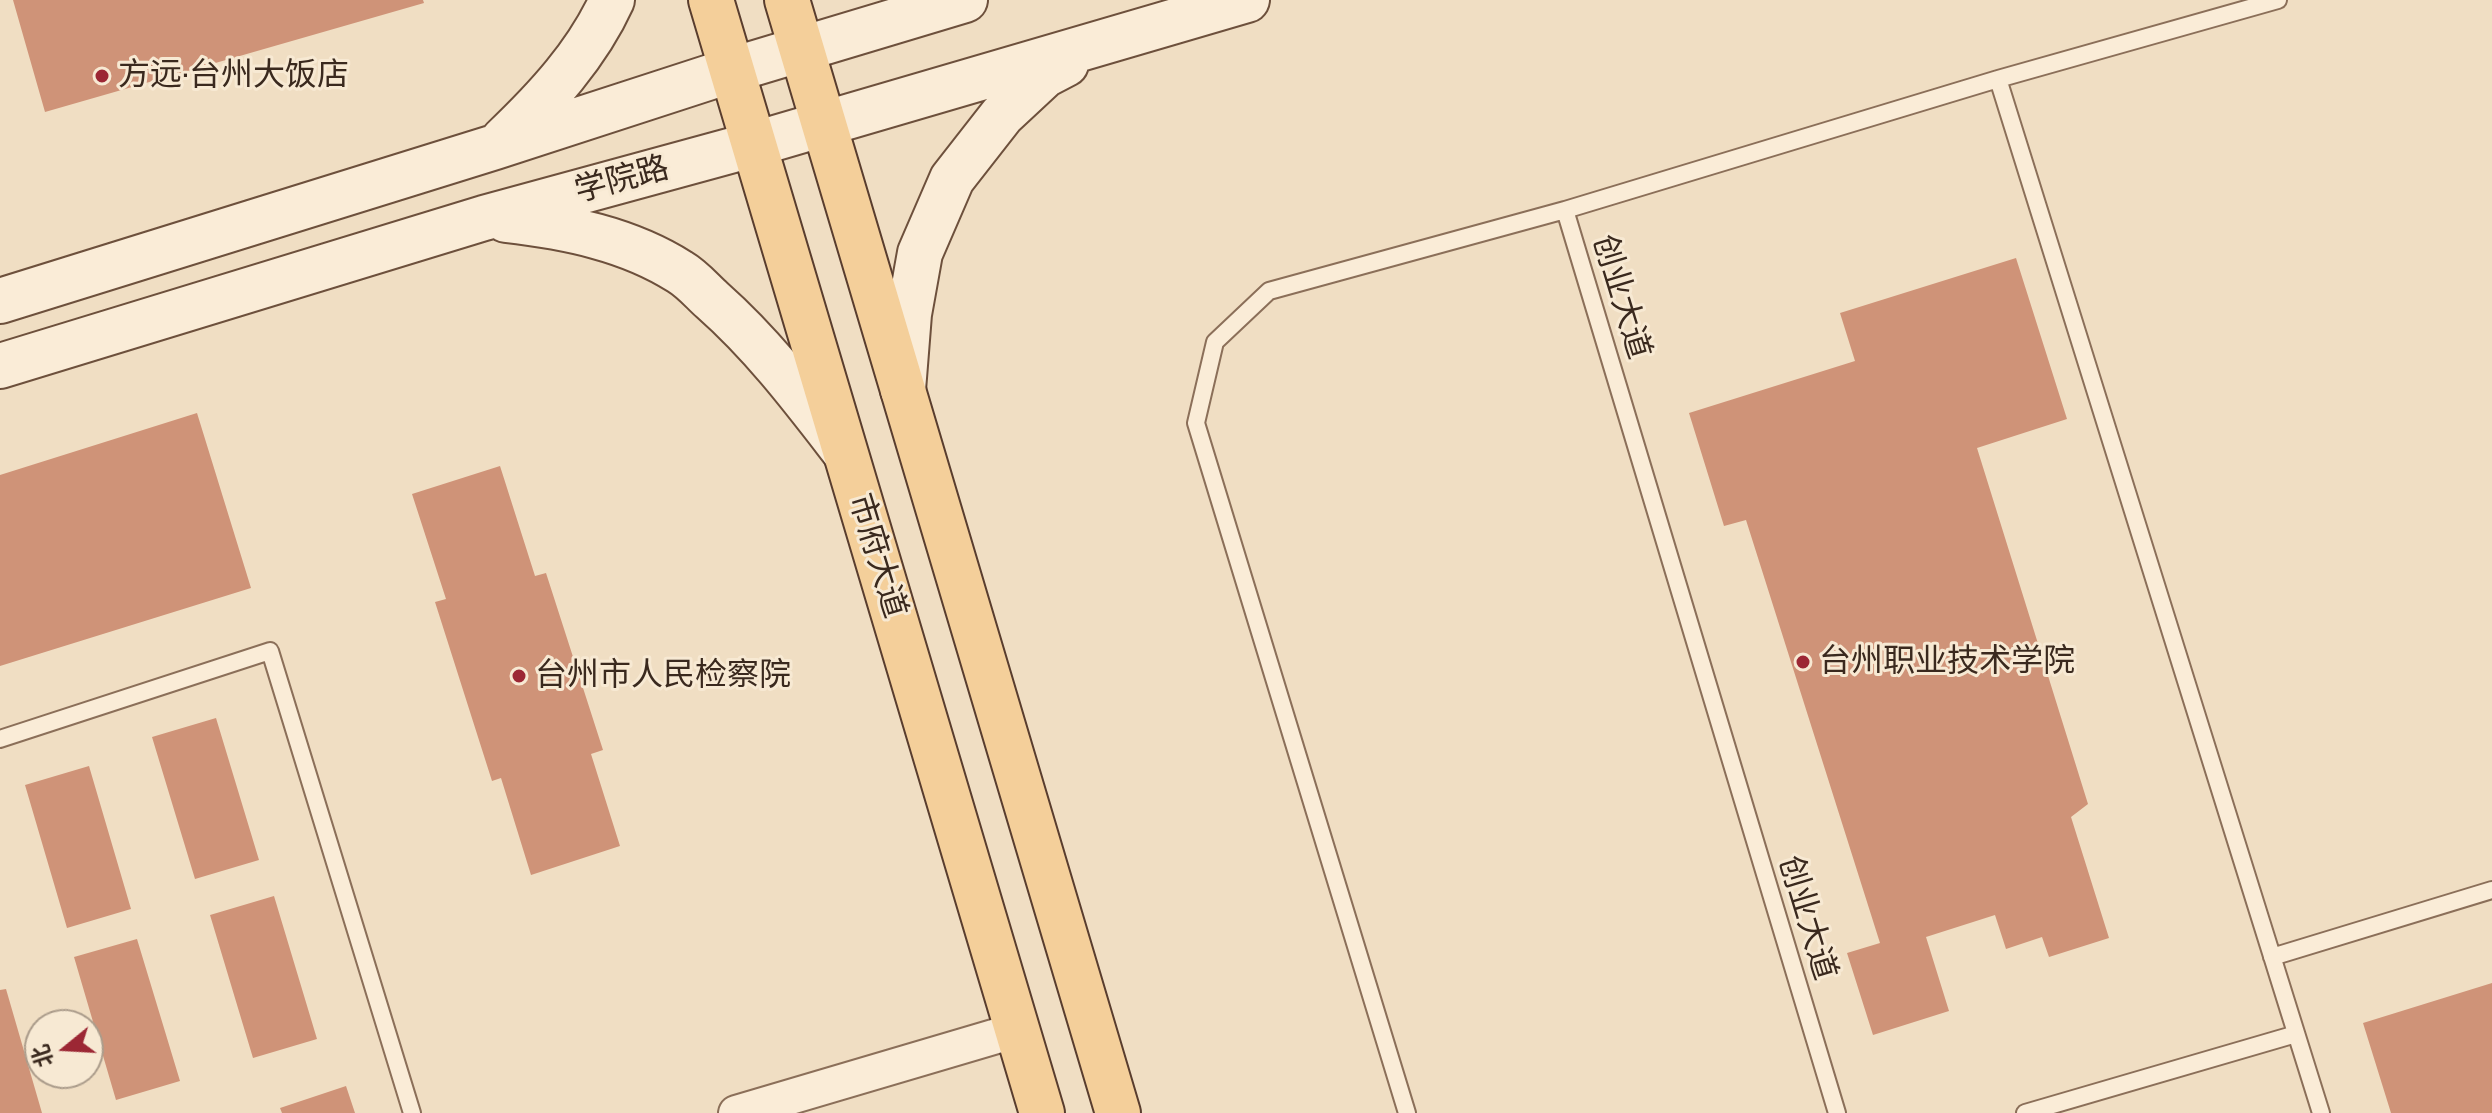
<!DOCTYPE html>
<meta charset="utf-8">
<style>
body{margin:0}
#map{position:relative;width:2492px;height:1113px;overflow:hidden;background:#f0dec3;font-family:"Zilla Slab","Noto Sans SC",serif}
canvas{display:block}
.north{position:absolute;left:24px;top:1009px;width:80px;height:80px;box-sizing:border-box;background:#f7e9d3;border:2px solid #ab9c8b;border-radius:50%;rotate:252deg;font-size:22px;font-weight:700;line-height:32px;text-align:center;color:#3a291e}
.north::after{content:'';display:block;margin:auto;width:28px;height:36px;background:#9c2734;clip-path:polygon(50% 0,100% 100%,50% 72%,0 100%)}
</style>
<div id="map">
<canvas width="2492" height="1113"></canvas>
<div class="north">北</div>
</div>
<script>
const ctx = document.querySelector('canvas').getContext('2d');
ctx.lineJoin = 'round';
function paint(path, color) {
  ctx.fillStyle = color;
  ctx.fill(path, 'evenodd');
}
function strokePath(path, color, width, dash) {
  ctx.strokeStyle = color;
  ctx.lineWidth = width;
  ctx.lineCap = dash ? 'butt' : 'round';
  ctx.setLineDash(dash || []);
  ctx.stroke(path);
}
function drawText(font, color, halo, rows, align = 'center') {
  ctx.font = font + ' "Zilla Slab","Noto Sans SC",serif';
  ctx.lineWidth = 6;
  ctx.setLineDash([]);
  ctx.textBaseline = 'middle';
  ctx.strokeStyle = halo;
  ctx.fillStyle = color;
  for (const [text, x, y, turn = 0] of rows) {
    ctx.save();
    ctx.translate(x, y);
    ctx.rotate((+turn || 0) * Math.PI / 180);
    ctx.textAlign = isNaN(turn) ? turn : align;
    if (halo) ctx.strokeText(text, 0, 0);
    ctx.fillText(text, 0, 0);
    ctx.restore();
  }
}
paint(new Path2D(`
 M13,0H423L424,3L45,112Z
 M2016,258L2067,419L1977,448L2088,804L2071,817L2109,938L2049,957L2042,937L2006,949L1995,915L1926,937L1949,1011L1873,1035L1847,953L1880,943L1746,520L1724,526L1689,413L1855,361L1840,313Z
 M197,413L251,588L0,666V475Z
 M500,466L535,576L546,573L603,750L591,754L620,846L531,875L501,778L492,781L435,602L446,599L412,494Z
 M216,718L259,860L195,879L152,737Z
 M89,766L131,909L67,928L25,785Z
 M274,896L317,1039L253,1058L210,915Z
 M137,939L180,1081L116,1100L74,957Z
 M2492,983V1113H2391L2363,1023Z
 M6,989L42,1113H0V990Z
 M346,1086L355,1113H282L280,1108Z`), '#cf9378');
const service = new Path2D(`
 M1998,79L2321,1113
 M0,739L270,651L412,1113
 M2272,957L2492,890
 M1407,1113L1196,423L1215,342L1269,291L1565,210
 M1837,1113L1565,210L1998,79L2278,0
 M2025,1113L2296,1034`);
const minor = new Path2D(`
 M736,1113L1017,1030`);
const secondary = new Path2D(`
 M503,140C546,99 587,55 612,0
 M506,220C567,227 628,239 680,272C692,279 702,291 712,300C763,345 803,398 844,451
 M0,301L495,147L732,70L965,0
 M0,366L484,218L755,144L1247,0
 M903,390L909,314L920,253L952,179L1002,115L1045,75L1066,64`);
const primary = new Path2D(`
 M711,0L1042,1113
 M787,0L1118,1113`);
strokePath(service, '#8b6f59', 20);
strokePath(minor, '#8b6f59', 38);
strokePath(secondary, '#6d503c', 48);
strokePath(primary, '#593d2e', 48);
strokePath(service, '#faecd7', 16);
strokePath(minor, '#faecd7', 34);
strokePath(secondary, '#faecd7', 44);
strokePath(primary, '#f4cf9a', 44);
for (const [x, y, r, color] of [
 [102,76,8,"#9c2734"],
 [1803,662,8,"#9c2734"],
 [519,676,8,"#9c2734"]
]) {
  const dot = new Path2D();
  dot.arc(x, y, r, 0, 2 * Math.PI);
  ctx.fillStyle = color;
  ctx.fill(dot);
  strokePath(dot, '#f7e9d3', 3);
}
drawText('32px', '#3a291e', '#f7e9d3', [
 ["方远·台州大饭店",118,76],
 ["台州职业技术学院",1819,662],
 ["台州市人民检察院",535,676]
], 'left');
drawText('32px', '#3a291e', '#f7e9d3', [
 ["学院路",622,180,-15],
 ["创业大道",1621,297,73],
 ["市府大道",877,556,73],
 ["创业大道",1807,918,73]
]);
</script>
